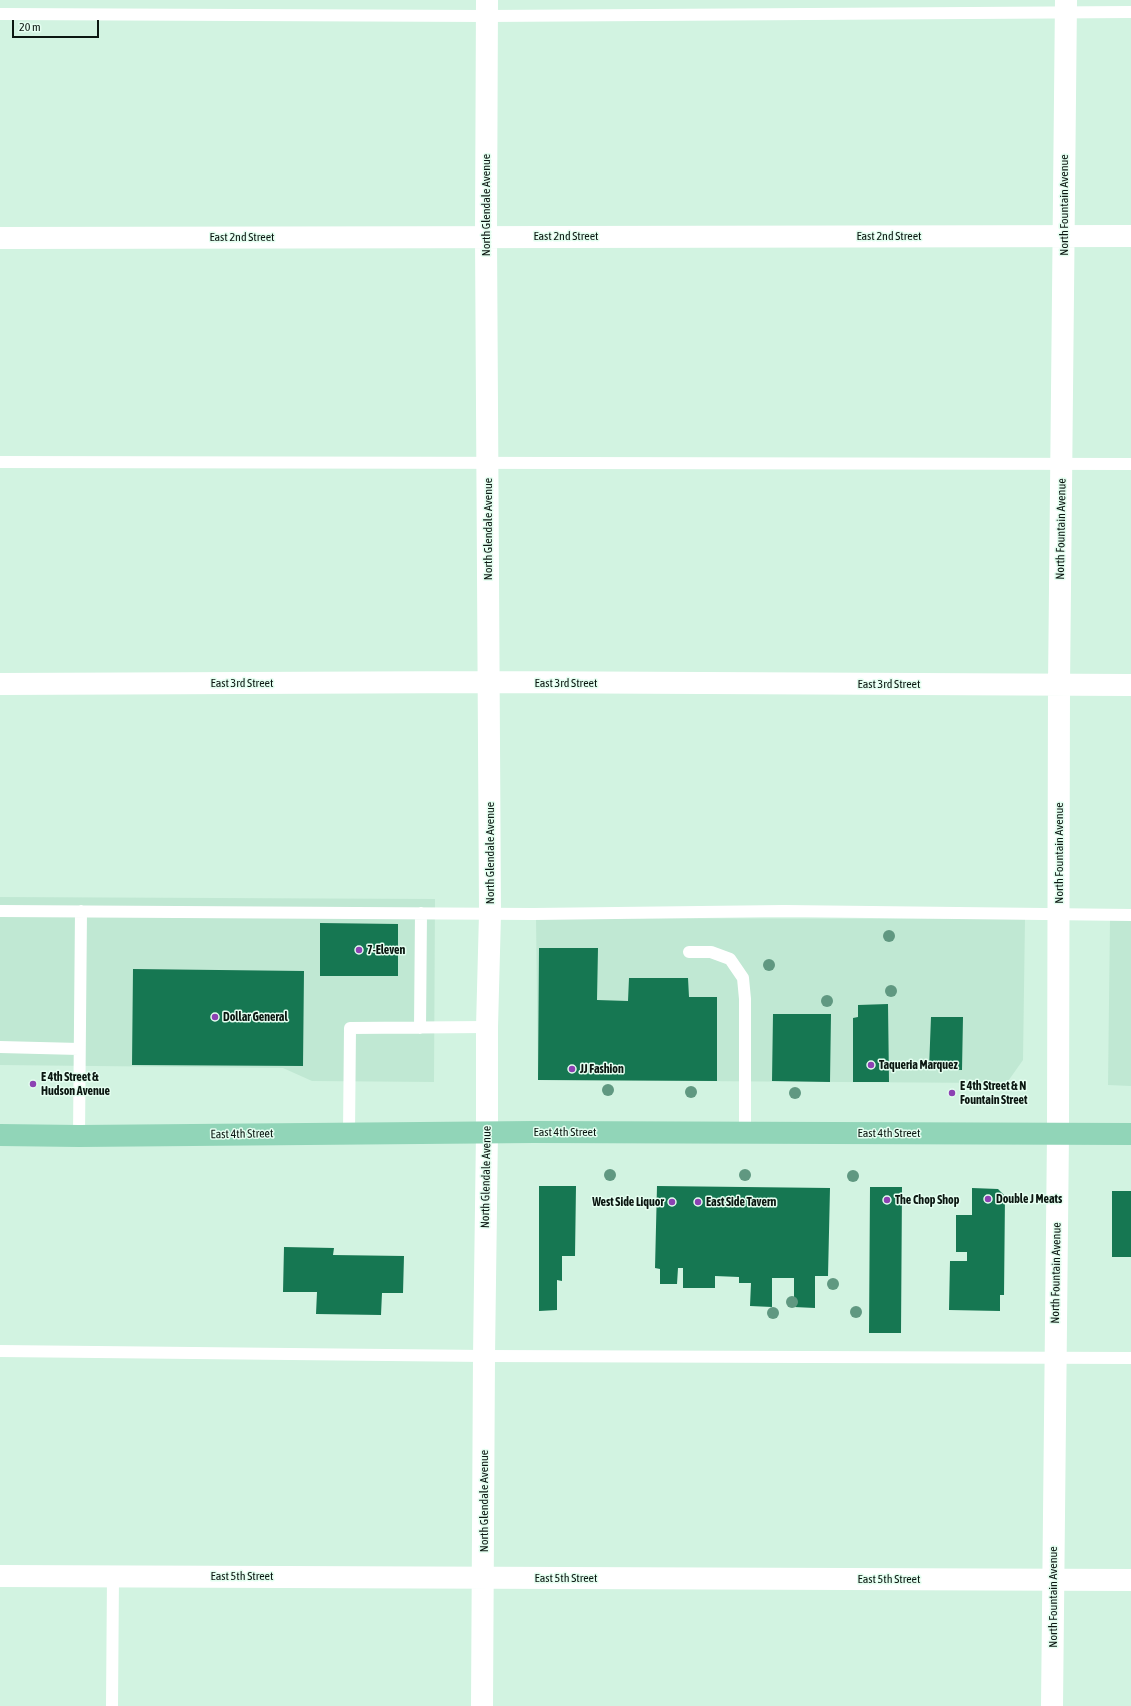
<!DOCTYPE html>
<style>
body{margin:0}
#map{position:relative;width:1131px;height:1706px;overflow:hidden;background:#d2f3e1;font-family:"Asap Condensed",sans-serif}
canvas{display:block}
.scale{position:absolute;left:12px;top:20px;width:87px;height:18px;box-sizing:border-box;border:2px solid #0b1711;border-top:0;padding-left:5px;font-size:12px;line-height:14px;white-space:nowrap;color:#0b1711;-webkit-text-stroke:3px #e4fef0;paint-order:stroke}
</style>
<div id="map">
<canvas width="1131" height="1706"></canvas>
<div class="scale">20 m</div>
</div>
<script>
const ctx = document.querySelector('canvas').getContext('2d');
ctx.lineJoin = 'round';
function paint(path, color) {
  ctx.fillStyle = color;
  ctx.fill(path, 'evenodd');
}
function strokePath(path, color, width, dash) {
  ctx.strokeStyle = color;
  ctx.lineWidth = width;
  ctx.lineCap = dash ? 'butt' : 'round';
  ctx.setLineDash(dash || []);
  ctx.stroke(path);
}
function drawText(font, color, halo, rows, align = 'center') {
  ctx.font = font + ' "Asap Condensed",sans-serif';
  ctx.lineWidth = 3;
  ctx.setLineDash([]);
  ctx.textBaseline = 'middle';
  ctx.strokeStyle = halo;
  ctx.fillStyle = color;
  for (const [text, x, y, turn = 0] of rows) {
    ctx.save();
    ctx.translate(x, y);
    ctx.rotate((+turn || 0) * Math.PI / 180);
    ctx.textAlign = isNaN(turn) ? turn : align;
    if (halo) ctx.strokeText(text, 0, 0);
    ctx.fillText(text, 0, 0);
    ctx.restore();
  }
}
paint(new Path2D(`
 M0,897L435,899L434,1082L312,1081L283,1068L0,1065Z
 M536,918L1025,919L1023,1060L1006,1084L998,1086L992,1083L538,1080Z
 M1110,920H1131V1086L1108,1085Z`), '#c0e8d3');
paint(new Path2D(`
 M320,923L398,924V976H320Z
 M539,948H598L597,1000L628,1001L629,978H688L689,997H717V1081L538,1080Z
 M133,969L304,971L303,1066L132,1065Z
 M888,1004L889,1082H853V1018L858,1017V1005Z
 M773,1014H831L830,1082L772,1081Z
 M931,1017H963L962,1070L929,1069Z
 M539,1186H576L575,1256H562V1281L557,1280V1310L539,1311Z
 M657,1186L830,1188L828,1276H815V1308L794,1307V1278H772V1307L750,1306L751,1283H739V1277L715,1276V1288H683V1268H678L677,1284H660V1269L655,1268Z
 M870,1187H902L901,1333H869Z
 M972,1188L998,1189L1005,1196L1004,1295H1000V1311L949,1310L950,1261H967V1252H956V1215H972Z
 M1112,1191H1131V1257H1112Z
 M284,1247L334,1248L333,1255L404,1256L403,1293H382L381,1315L316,1314L317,1292H283Z`), '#167752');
strokePath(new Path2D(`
 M0,14L487,16L1131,12
 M0,462L1131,464
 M0,911L533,914L784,911L1131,915
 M689,952H711L730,959L743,978L745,999V1132
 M420,1028L421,913
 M0,1047L79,1049
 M349,1133L350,1028L487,1027
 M79,1136L81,911
 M0,1351L484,1356L1131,1358
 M112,1706L113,1576`), '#fff', 12);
strokePath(new Path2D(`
 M0,238L1131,236
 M0,684L489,682L1131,685
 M1058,1133L1059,685L1066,0
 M0,1576L1131,1580
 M482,1706L484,1356L487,1132V1027L490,914L486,237L487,0`), '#fff', 22);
strokePath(new Path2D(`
 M1052,1706L1058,1133`), '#fff', 22);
strokePath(new Path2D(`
 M0,1135L79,1136L534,1132L1131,1134`), '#91d5b8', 22);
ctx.fillStyle = '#609881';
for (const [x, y] of [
 [889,936],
 [769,965],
 [891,991],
 [827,1001],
 [608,1090],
 [691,1092],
 [795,1093],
 [610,1175],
 [745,1175],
 [853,1176],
 [833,1284],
 [792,1302],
 [856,1312],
 [773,1313]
]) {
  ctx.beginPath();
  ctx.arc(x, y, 6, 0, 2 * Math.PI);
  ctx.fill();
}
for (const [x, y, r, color] of [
 [359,950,4,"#8c42b3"],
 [215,1017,4,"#8c42b3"],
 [871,1065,4,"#8c42b3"],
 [572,1069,4,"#8c42b3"],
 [33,1084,4,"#8c42b3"],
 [952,1093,4,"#8c42b3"],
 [988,1199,4,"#8c42b3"],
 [887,1200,4,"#8c42b3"],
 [672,1202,4,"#8c42b3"],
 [698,1202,4,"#8c42b3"]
]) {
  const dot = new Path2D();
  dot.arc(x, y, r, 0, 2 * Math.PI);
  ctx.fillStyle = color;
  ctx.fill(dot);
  strokePath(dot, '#e4fef0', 1.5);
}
drawText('12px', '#0b1711', '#e4fef0', [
 ["North Glendale Avenue",486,205,-90],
 ["North Fountain Avenue",1064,205,-90],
 ["East 2nd Street",566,236],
 ["East 2nd Street",889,236],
 ["East 2nd Street",242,237],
 ["North Glendale Avenue",488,529,-90],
 ["North Fountain Avenue",1061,529,-89],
 ["East 3rd Street",242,683],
 ["East 3rd Street",566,683],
 ["East 3rd Street",889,684],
 ["North Glendale Avenue",490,853,-90],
 ["North Fountain Avenue",1059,853,-90],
 ["East 4th Street",565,1132],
 ["East 4th Street",889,1133],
 ["East 4th Street",242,1134,-1],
 ["North Glendale Avenue",486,1177,-89],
 ["North Fountain Avenue",1056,1273,-89],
 ["North Glendale Avenue",484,1501,-90],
 ["East 5th Street",242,1576],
 ["East 5th Street",566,1578],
 ["East 5th Street",889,1579],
 ["North Fountain Avenue",1053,1597,-90]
]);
drawText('bold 12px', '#0b1711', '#e4fef0', [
 ["7-Eleven",367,950],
 ["Dollar General",223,1017],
 ["Taqueria Marquez",879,1065],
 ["JJ Fashion",580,1069],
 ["E 4th Street &",41,1077],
 ["Hudson Avenue",41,1091],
 ["E 4th Street & N",960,1086],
 ["Fountain Street",960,1100],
 ["Double J Meats",996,1199],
 ["The Chop Shop",895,1200],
 ["West Side Liquor",664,1202,"right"],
 ["East Side Tavern",706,1202]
], 'left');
</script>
